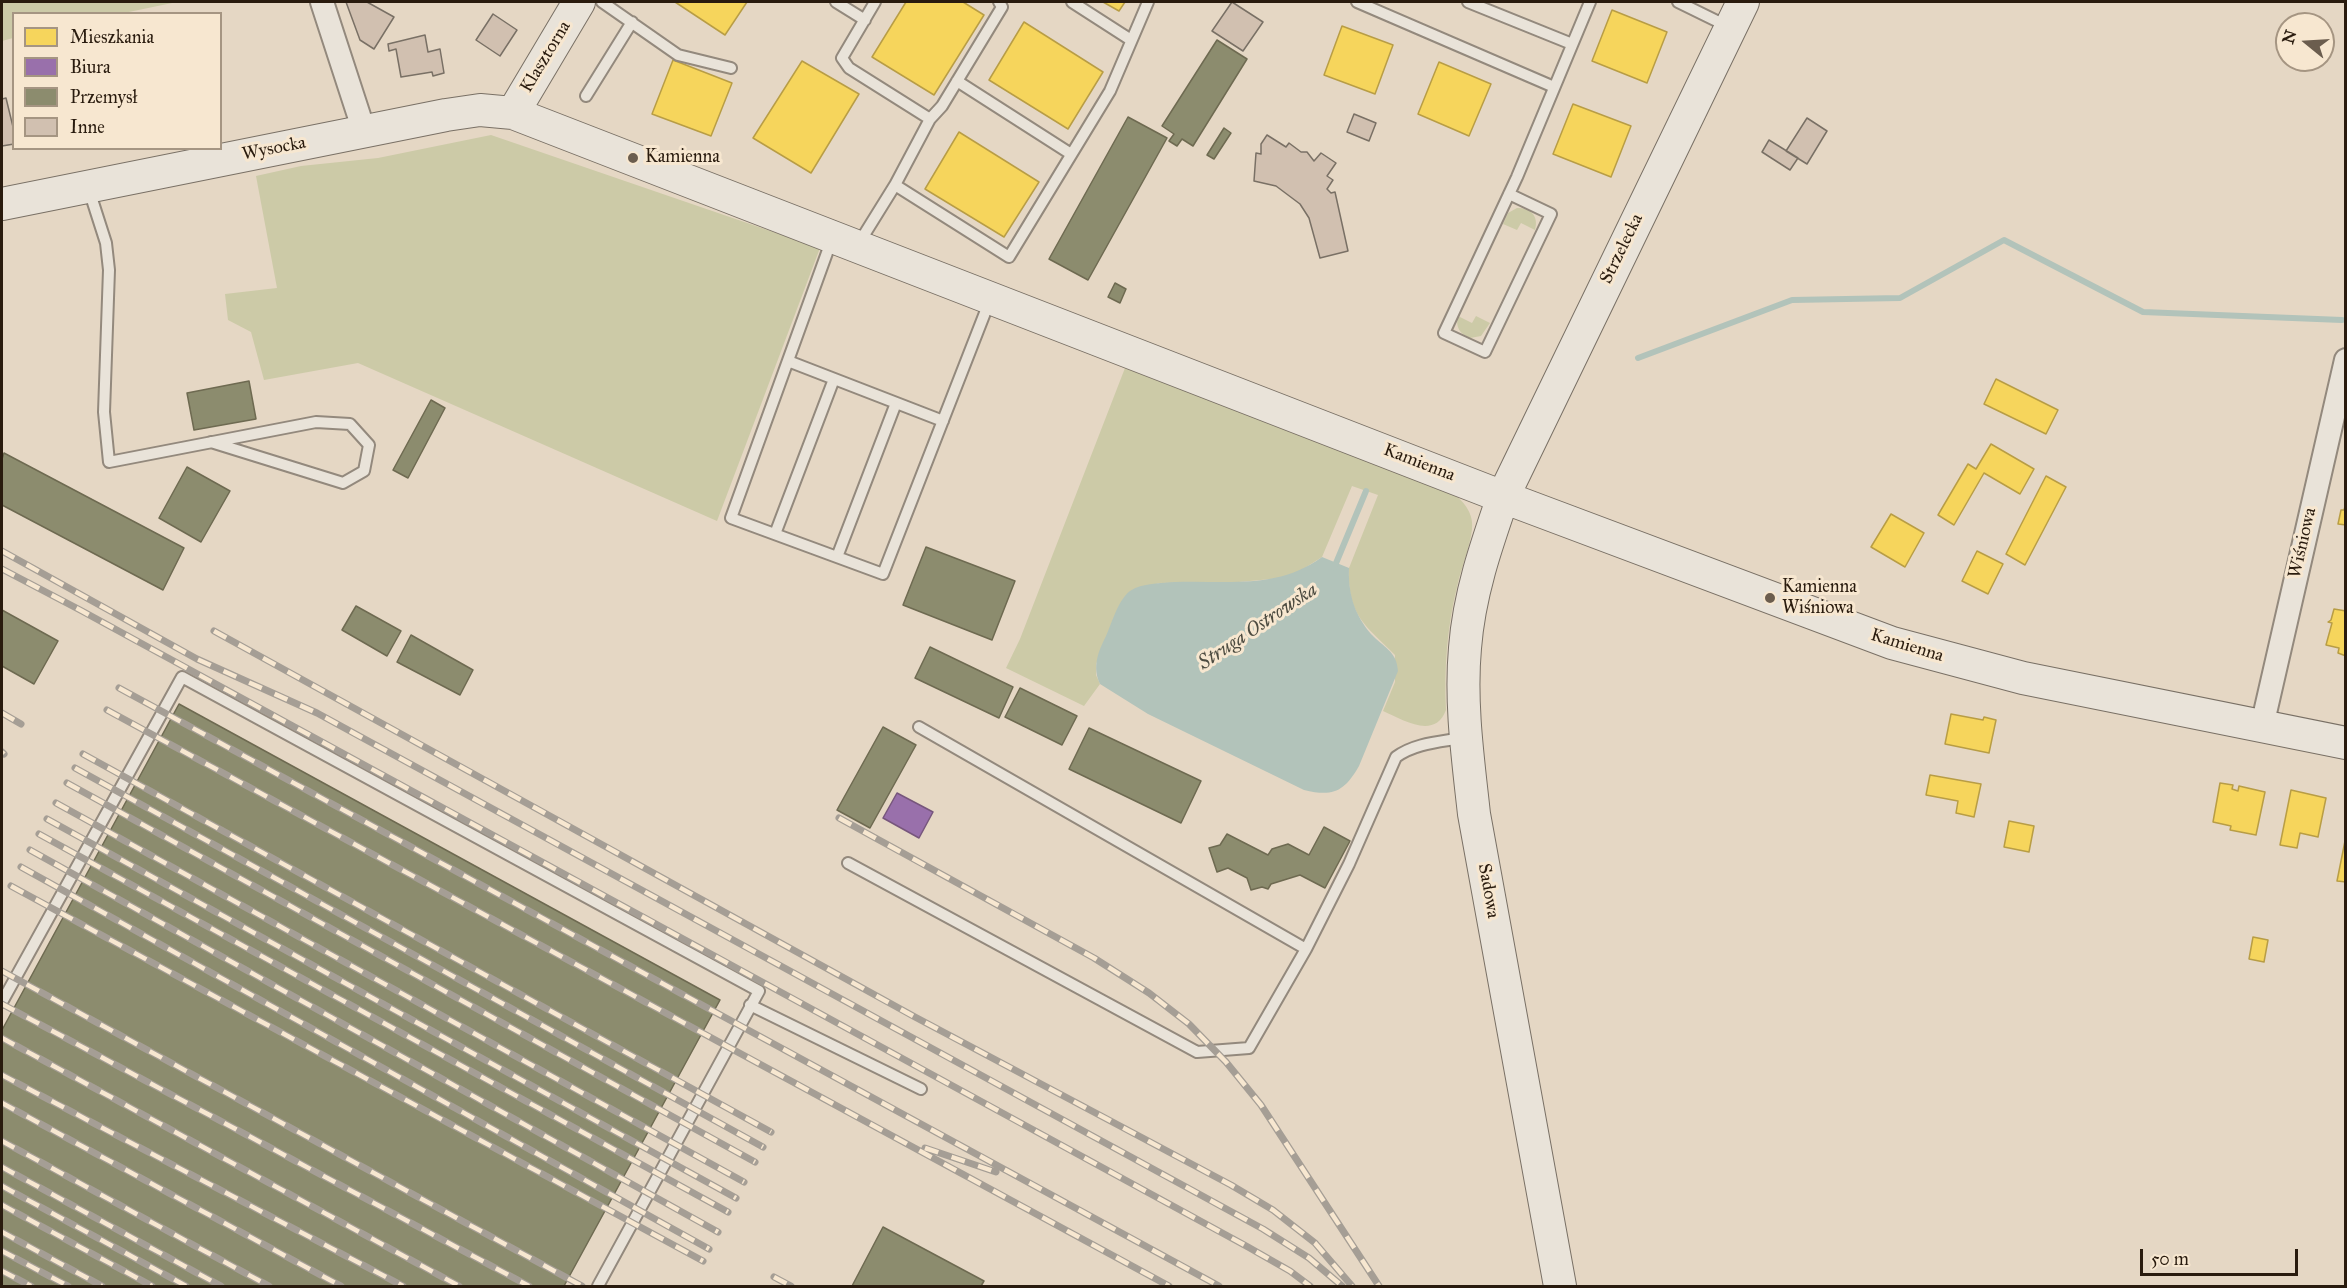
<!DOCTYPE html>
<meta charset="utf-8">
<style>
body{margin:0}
#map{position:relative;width:2347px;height:1288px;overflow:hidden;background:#e5d7c4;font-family:"IM FELL Great Primer",serif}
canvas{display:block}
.frame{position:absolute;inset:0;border:3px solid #291b0e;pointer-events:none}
.legend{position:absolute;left:12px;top:12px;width:210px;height:138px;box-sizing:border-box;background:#f7e7d0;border:2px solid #a59582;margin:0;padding:8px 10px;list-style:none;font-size:18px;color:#291b0e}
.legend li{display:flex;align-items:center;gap:12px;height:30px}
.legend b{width:30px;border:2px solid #a59582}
.north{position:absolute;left:2275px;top:12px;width:60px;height:60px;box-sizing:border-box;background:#f7e7d0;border:2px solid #a59582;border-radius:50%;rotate:288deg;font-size:16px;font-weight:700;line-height:24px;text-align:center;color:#291b0e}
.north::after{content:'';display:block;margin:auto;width:21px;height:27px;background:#6b5d4e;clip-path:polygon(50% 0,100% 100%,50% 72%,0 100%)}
.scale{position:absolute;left:2140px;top:1249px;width:158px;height:27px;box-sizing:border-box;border:3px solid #291b0e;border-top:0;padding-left:8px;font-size:18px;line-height:21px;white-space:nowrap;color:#291b0e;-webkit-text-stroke:4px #f7e7d0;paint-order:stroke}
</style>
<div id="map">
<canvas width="2347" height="1288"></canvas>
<div class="frame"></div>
<ul class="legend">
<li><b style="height:16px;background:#f6d55c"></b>Mieszkania</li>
<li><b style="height:16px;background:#9970ab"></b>Biura</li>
<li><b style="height:16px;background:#8c8c6e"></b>Przemysł</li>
<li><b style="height:16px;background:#d1c0b0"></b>Inne</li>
</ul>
<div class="north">N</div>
<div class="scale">50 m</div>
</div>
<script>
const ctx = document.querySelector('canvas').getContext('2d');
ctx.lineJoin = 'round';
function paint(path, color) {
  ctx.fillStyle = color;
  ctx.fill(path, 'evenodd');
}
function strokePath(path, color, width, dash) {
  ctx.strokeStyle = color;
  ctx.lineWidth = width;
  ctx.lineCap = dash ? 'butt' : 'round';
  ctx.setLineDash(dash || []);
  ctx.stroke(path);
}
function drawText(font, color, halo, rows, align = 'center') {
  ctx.font = font + ' "IM FELL Great Primer",serif';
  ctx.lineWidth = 6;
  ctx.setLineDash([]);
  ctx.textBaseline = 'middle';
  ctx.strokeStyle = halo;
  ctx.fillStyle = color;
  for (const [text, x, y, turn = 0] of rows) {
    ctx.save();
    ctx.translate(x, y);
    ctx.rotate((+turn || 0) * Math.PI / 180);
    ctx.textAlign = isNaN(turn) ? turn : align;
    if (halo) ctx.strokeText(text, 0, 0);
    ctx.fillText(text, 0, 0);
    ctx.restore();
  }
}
paint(new Path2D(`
 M2,2H177L124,13L14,14L13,38L2,41Z
 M491,135L820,248L717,521L358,363L264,380L251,332L228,320L225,294L277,288L256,176L301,166L378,158Z
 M1517,208C1531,208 1539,216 1535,230L1521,223L1517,230L1503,224L1508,213Z
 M1458,316L1472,323L1476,316L1490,323L1481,336L1470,338C1460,334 1455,327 1458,316Z
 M1125,368L1451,492C1463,500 1474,513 1472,529C1470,548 1461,568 1457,587C1447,627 1444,670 1446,710C1435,740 1403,720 1383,711L1395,682V655C1365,625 1347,615 1349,568L1378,495L1352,486L1322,557L1300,571L1282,578L1239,582L1158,583L1118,609L1096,664V675L1100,684L1084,706L1006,668L1020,639Z`), '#cccaa7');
paint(new Path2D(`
 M1322,557L1349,568C1348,593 1354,614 1371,634C1383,647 1397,651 1398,671L1359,766C1344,792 1333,797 1304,790L1148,714L1100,684C1092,667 1098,652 1106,636C1112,623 1118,600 1130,591C1142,583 1161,583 1175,582C1228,580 1277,590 1322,557Z`), '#b2c3ba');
const homes = new Path2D(`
 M675,2H747L725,35Z
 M906,2H963L984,15L934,95L872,57Z
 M1103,2H1125L1119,11Z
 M1612,10L1667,32L1647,83L1592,61Z
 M1024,22L1103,72L1068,129L989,80Z
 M1342,26L1393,45L1375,94L1324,75Z
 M673,60L732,83L711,136L652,114Z
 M802,61L859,94L811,173L753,138Z
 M1439,62L1491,84L1469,136L1418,114Z
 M1573,104L1631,126L1611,177L1553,154Z
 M959,132L1039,182L1004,237L925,189Z
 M1996,379L2058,410L2046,434L1984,404Z
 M1991,444L2034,469L2020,494L1984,473L1954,525L1938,515L1968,464L1976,469Z
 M2046,476L2066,487L2025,565L2006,554Z
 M2346,503V525L2338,524L2341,510H2344Z
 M1891,514L1924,533L1905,567L1871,547Z
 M1977,551L2003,564L1988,594L1962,581Z
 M2334,609L2346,611V656L2338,653L2339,648L2326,645L2332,623L2328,622L2331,620Z
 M1951,714L1983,720L1984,717L1996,720L1989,753L1945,744Z
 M1930,775L1981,784L1974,817L1956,813L1958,801L1926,795Z
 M2220,783L2233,785L2232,789L2238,791L2239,786L2265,792L2256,835L2230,830L2231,826L2213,822Z
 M2291,790L2326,798L2318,837L2300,833L2297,848L2280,845Z
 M2009,821L2034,826L2029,852L2004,847Z
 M2346,836V882L2337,881Z
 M2253,937L2268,940L2264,962L2249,959Z`);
paint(homes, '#f6d55c');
strokePath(homes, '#b89d45', 1.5);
const offices = new Path2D(`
 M897,793L933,812L919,838L883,818Z`);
paint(offices, '#9970ab');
strokePath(offices, '#77567c', 1.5);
const industry = new Path2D(`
 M1217,40L1247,59L1193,146L1182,139L1177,146L1169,141L1174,134L1162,126Z
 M1128,117L1167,138L1088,280L1049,259Z
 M1224,128L1231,133L1214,159L1207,155Z
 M1115,283L1126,289L1120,303L1108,297Z
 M249,381L256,419L194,430L187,393Z
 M431,400L445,408L408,478L393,470Z
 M4,453L184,548L163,590L2,505V459Z
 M187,467L230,491L201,542L159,518Z
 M926,547L1015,581L992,640L903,605Z
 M356,606L401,631L387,656L342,630Z
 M2,610L58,641L34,684L2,666Z
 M411,635L473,670L460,695L397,662Z
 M930,647L1013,687L999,718L915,678Z
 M1020,688L1077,716L1062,745L1005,717Z
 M179,704L720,1000L564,1286H2V1030Z
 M883,727L916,745L870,828L837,810Z
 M1089,728L1201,781L1181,823L1069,769Z
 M1324,827L1350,841L1325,888L1300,875L1271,884L1268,889L1262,887L1251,890L1247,878L1228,868L1217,872L1209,848L1220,845L1227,834L1268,855L1272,849L1288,844L1309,855Z
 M883,1227L984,1281L981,1286H852Z`);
paint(industry, '#8c8c6e');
strokePath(industry, '#6e6a51', 1.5);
strokePath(new Path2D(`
 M1638,358L1792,300L1900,298L2004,240L2143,312L2342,320
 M1334,568L1366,491`), '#b2c3ba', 6);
const building = new Path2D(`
 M346,2H367L394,17L374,49L360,40Z
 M1232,2L1263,22L1243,51L1212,31Z
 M493,14L517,30L500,56L476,40Z
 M425,35L428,52L440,49L444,73L433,76L432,72L401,77L396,49L389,51L388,44Z
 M6,98L14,131V144L2,146V99Z
 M1354,114L1376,123L1369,141L1347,132Z
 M1807,118L1827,131L1807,164L1786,151Z
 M1267,135L1286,147L1289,143L1301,152H1307L1314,161L1321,153L1336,163L1327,176L1333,180L1327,189L1331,193L1335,192L1348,251L1320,258L1309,218L1300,204L1276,186L1254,181L1256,153L1261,154V144Z
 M1769,140L1798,158L1790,170L1762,152Z`);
paint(building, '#d1c0b0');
strokePath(building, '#797065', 1.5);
const lane = new Path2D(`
 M602,2L678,55L731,68
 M836,2L865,20
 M875,2L842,58L849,68L930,119L942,106L1002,7L999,2
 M1072,2L1131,40
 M1357,2L1554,87
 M1468,2L1572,44
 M1678,2L1729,27
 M957,81L1071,154
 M586,96L632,22
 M930,119L895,185L1009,257L1110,91L1148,2
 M89,190L106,243L109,270L104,412L109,462L316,422L350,424L369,445L364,471L343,483L211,442
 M1509,194L1551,214L1485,352L1444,333L1517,177L1590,2
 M832,239L731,518L883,574L990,300
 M859,243L895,185
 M788,361L943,421
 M775,534L834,379
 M837,557L896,403
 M919,727L1306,949L1349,864L1396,757C1415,743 1440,742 1462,738
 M848,863L1197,1052L1249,1048L1306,949
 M2,1002L182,677L759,991L598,1286
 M750,1005L921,1089`);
const street = new Path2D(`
 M322,2L364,131
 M2262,726L2346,360`);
const secondary = new Path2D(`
 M513,113L579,2
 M2,204L446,115L480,110L513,113L1503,497L1892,643L2023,678L2346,743
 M1560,1286L1474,814C1468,759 1460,703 1465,648C1469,595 1486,546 1503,497L1743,2`);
strokePath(lane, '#93897d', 14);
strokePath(street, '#93897d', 26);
strokePath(secondary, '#797065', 34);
strokePath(lane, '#e9e3d9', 10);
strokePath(street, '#e9e3d9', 22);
strokePath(secondary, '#e9e3d9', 32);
const rail = new Path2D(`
 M2,551L197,659L317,713L1263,1229L1309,1258L1342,1286
 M2,569L82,611L1248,1247L1290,1271L1310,1286
 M214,631L915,1017L1231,1185L1273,1210L1315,1243L1352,1286
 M119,688L1219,1286
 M107,710L1169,1286
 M2,713L21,724
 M2,752L4,754
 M83,754L771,1132
 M75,768L763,1147
 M67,783L755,1162
 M56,803L744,1182
 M839,818L1094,958L1149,993L1189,1024L1226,1062L1261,1105L1379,1286
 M47,819L736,1198
 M39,834L728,1212
 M30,850L718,1232
 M21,867L709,1249
 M11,886L703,1261
 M2,971L582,1286
 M2,1004L529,1286
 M2,1038L459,1286
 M2,1075L403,1286
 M2,1103L341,1286
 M2,1141L269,1286
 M925,1148L996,1172
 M2,1167L221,1286
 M2,1186L186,1286
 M2,1205L152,1286
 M2,1232L102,1286
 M2,1251L68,1286
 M2,1271L31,1286
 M774,1277L791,1286`);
strokePath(rail, '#a59e95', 7);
strokePath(rail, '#f7e7d0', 4.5, [14]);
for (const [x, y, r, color] of [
 [633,158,6,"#6b5d4e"],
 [1770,598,6,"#6b5d4e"]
]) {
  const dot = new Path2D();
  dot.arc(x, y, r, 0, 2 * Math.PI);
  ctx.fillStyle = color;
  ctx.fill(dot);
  strokePath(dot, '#f7e7d0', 2);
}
drawText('18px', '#291b0e', '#f7e7d0', [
 ["Klasztorna",546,57,-59],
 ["Wysocka",274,149,-11],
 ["Strzelecka",1622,249,-64],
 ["Kamienna",1419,463,21],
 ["Wiśniowa",2303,543,-77],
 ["Kamienna",1907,646,17],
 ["Sadowa",1488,891,80]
]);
drawText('18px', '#291b0e', '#f7e7d0', [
 ["Kamienna",645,158],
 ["Kamienna",1782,588],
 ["Wiśniowa",1782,609]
], 'left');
drawText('italic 20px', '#4c4b40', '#f7e7d0', [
 ["Struga Ostrowska",1258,627,-34]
]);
</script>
